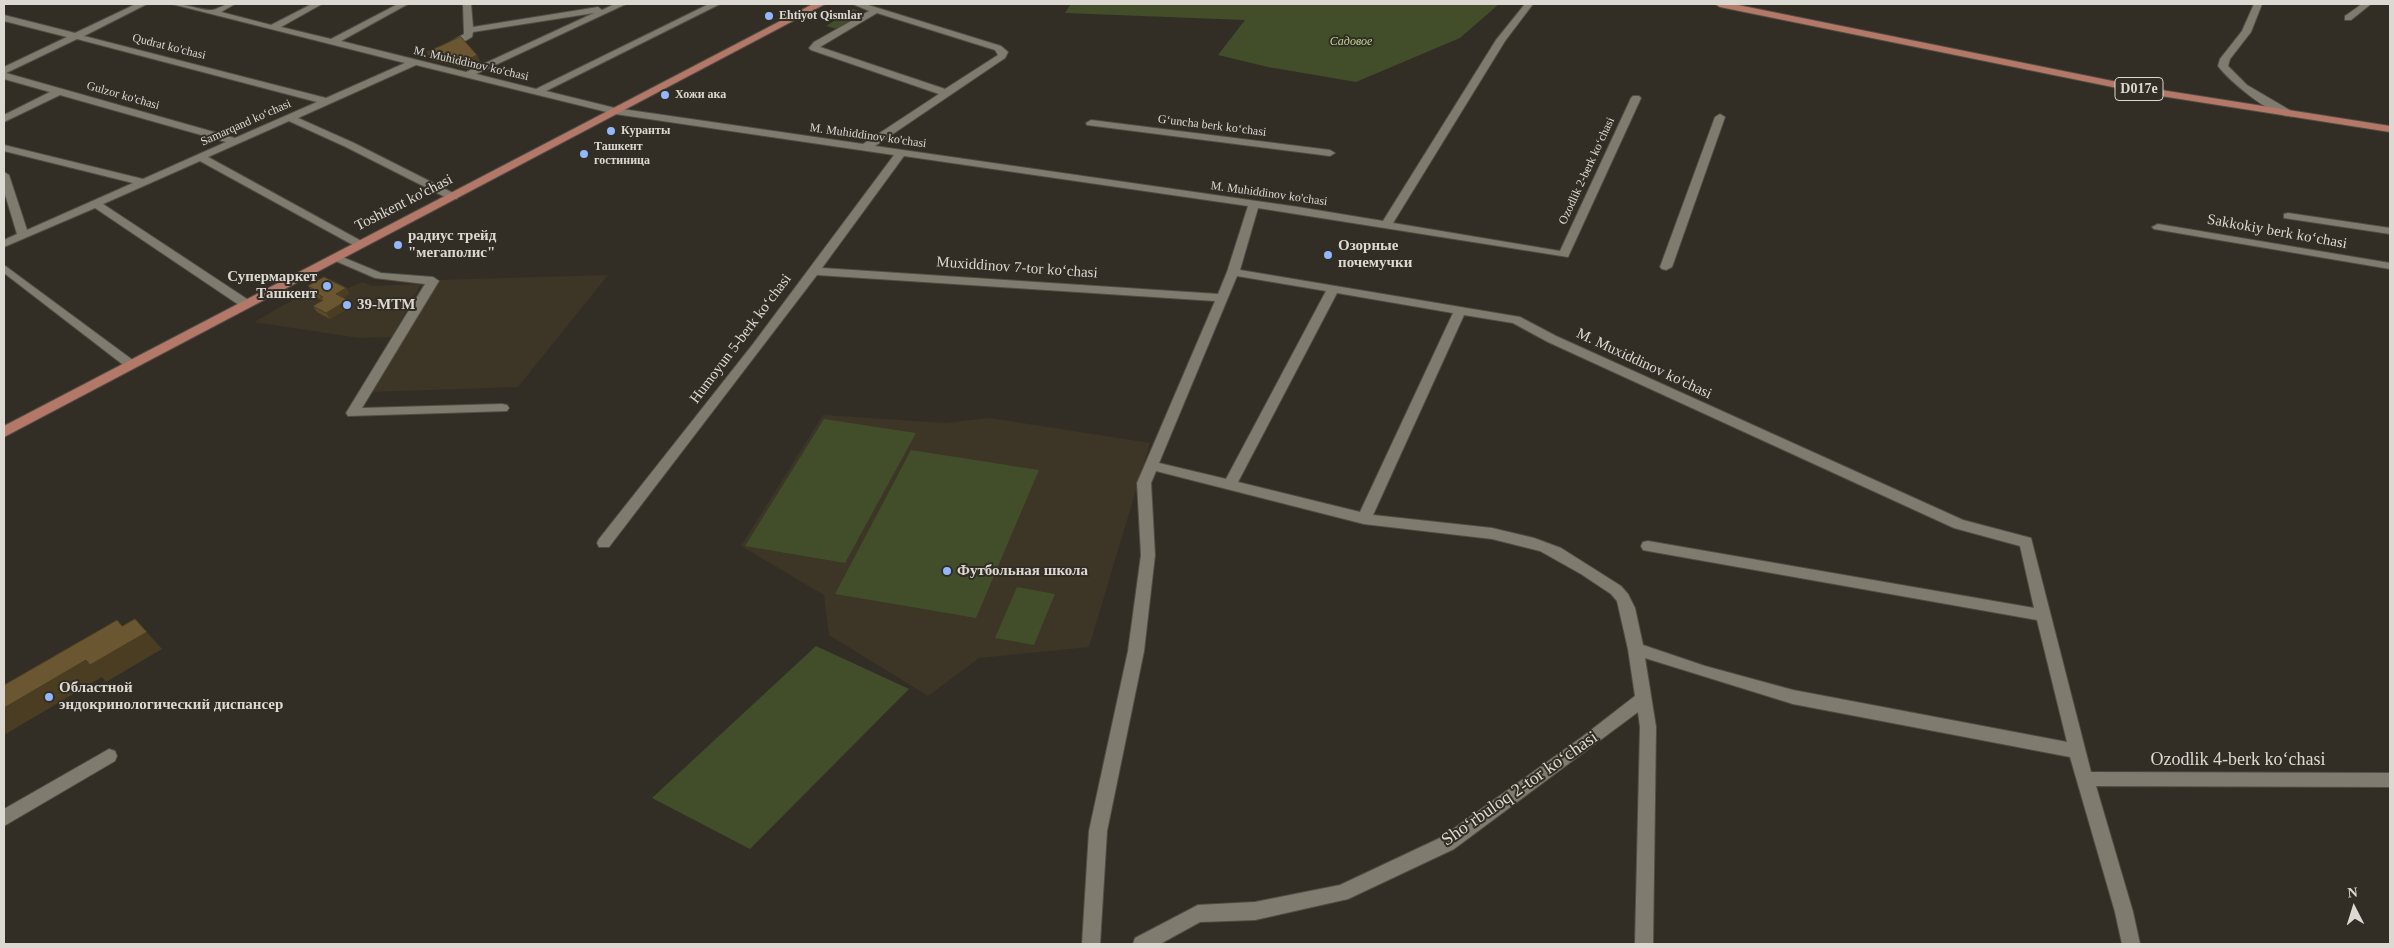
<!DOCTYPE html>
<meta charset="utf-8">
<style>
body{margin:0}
#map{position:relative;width:2394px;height:948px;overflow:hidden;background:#332e25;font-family:"Times New Roman",serif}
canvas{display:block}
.frame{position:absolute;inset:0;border:5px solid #dcd9d3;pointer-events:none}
.north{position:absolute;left:2329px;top:883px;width:50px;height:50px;-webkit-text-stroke:4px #332e25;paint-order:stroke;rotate:355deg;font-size:14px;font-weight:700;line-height:20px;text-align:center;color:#dcd9d3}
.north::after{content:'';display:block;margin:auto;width:18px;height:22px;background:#dcd9d3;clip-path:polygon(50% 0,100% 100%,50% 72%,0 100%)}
</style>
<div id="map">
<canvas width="2394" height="948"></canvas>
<div class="frame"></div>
<div class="north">N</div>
</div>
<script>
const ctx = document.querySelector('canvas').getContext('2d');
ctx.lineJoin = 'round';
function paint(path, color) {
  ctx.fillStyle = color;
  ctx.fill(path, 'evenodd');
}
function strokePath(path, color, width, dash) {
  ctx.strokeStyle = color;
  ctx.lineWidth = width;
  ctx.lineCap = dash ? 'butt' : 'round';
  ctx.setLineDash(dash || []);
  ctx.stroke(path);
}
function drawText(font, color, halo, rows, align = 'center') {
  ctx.font = font + ' "Times New Roman",serif';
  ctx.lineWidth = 4;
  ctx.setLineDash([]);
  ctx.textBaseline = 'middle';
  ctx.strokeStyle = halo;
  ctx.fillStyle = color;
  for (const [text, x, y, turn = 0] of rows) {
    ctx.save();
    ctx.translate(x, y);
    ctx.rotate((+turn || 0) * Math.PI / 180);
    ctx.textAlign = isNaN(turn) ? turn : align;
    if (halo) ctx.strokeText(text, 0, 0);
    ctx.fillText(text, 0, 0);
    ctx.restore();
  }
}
paint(new Path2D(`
 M608,275L518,387L371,392L437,280Z
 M330,279L348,288L363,282L371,286L421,284L392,337L359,338L254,322Z
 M823,415L945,423L990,418L1150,443L1089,647L979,658L928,696L829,635L824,595L741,546Z`), '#3d3526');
paint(new Path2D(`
 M1071,4H1499L1460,38L1356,82L1268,67L1218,55L1245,20L1065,13Z
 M853,9L865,13L837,29L826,26Z
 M824,419L916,433L845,563L745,546Z
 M911,450L1039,470L976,618L835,594Z
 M1017,587L1055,594L1034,645L995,638Z
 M816,646L909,689L750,849L652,798Z`), '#414e29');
const minor = new Path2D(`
 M136,4H147L84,36L326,98L405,63L172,4C184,3 203,11 212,10C221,8 223,4 235,4L221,12L271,25L312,4H322L281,27L331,39L398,4H408L341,41L466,72L594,13L473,32L472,37L451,49H445V45L464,34L463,4H471L473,27L598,7L602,10L615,4H626L476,74L536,89L709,4H720L546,91L615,108L863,144L939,94L811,50L809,48L814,42L869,11L853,4H865L1001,46L1008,52L1005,58L875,146L1298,207L1383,221L1496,40L1525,4H1533L1505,41L1393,223L1560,251L1631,98L1633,96H1639L1641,98L1568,257L1258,208L1240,270L1520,317L1556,336L1963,520L2031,538L2091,772L2390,773V787L2096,786L2133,912L2140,944H2122L2115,912L2070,757L1793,704L1645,658L1656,727L1653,944H1635L1640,727L1638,712L1454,849L1348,899L1255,920L1200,922L1160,944H1133L1135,938L1198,905L1255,902L1340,885L1442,837L1582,737L1635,696L1628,649L1617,601L1611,594L1581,574L1540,551L1492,539L1364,524L1156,471L1151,483L1155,555L1144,651L1107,831L1100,944H1082L1089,831L1128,651L1141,555L1137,483L1215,301L817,275L609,547H599L597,543L599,539L753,344L894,155L615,114L416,65L298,118L354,143L457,195V199H449L346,147L289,121L208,157L363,242V246H355L200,161L103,204L250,301L252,304L250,307H242L95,208L4,247V240L17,234L4,191V172L9,175L27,230L133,183L4,151V145L143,179L226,142L60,95L4,122V115L50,92L4,79V67L67,37L4,21V15L75,33ZM877,13L995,50L998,55L945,89L820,47ZM77,39L317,102L235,138L6,73ZM904,156L1248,206L1227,272L1218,294L822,268ZM1237,276L1326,291L1226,479L1159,463ZM1337,293L1453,313L1360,512L1238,482ZM1464,315L1513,323L1548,342L1954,528L2020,546L2034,608L1648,541L1643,542L1641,546L1643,550L1648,551L2037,620L2067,742L1793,690L1705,666L1643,645L1635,608L1628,594L1621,586L1561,548L1534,538L1492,528L1373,515Z
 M2254,4H2262L2251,32L2230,59L2228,66L2247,85L2293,112V116C2275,120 2228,80 2218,66L2220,59L2242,31Z
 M2362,4H2371L2351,20H2345V16Z
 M1720,114L1725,117L1672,267L1666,270L1662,269L1660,267L1715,117Z
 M1091,120L1330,150L1335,153L1330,156L1087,125L1086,123Z
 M2288,213L2390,228V234L2284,218V214Z
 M2158,224L2390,263V269L2154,229L2152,227Z
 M335,254L381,273L433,277L439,281L362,408L502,404L507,405L509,408L507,411L348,416L346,413L425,284L375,278L331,259L329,257Z
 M4,265L134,361L136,364L134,367H126L4,273Z
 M109,749L115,751L117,756L115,761L4,826V809Z`);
const major = new Path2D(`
 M813,4H825L4,437V426Z
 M1715,4H1733L2142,87L2390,126V132L2142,93L1720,7Z`);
strokePath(minor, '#514d44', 2);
strokePath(major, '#514d44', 2);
paint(minor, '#807b6f');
paint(major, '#b47868');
paint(new Path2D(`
 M427,52L477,55L481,63L468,69L431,60Z
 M308,286L346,288L349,294L343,297L348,300L352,306L330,319L317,312L313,306L322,301L321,300L316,297Z`), '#5b4b2a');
paint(new Path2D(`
 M477,55L481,63L468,69L465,61Z
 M346,288L349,294L339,300L336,294Z
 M348,300L352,306L330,319L326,313Z
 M135,619L162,649L106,682L102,677L4,735V708L86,660L134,639Z`), '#4a3d22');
const building = new Path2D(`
 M461,37L477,55L465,61L427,52Z
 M324,277L346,288L336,294L348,300L326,313L313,306L323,300L320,298L323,297L312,291L315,290L308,286Z
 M135,619L147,632L90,665L86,660L4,708V685L117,620L122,626Z`);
paint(building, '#6a5731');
strokePath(building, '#4a3d22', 1);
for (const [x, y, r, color] of [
 [769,16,5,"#92b7fd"],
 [665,95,5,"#92b7fd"],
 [611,131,5,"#92b7fd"],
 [584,154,5,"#92b7fd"],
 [398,245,5,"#92b7fd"],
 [1328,255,5,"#92b7fd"],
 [327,286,5,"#92b7fd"],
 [347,305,5,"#92b7fd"],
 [947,571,5,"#92b7fd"],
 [49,697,5,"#92b7fd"]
]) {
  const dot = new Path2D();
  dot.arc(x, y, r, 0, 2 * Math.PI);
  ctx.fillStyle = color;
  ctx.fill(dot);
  strokePath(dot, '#332e25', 2);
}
drawText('bold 12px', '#dcd9d3', '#332e25', [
 ["Ehtiyot Qismlar",779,16],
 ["Хожи ака",675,95],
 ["Куранты",621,131],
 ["Ташкент",594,147],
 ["гостиница",594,161]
], 'left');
drawText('italic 12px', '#bdd593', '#332e25', [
 ["Садовое",1351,42]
]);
drawText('12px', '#dcd9d3', '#332e25', [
 ["Qudrat ko'chasi",169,47,14],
 ["M. Muhiddinov ko'chasi",471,64,13],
 ["Gulzor ko'chasi",123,96,16],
 ["Samarqand ko‘chasi",246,123,-24],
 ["Gʻuncha berk koʻchasi",1212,126,7],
 ["M. Muhiddinov ko'chasi",868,136,8],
 ["Ozodlik 2-berk koʻchasi",1587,171,-65],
 ["M. Muhiddinov ko'chasi",1269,194,8]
]);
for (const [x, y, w] of [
 [2139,89,48]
]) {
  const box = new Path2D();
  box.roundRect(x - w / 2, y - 11.5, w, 23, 4);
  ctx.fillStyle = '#332e25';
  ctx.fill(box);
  strokePath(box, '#dcd9d3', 1);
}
drawText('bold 14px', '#dcd9d3', null, [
 ["D017e",2139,89]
]);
drawText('15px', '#dcd9d3', '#332e25', [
 ["Toshkent ko'chasi",404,203,-27],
 ["Sakkokiy berk koʻchasi",2277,232,10],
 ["Muxiddinov 7-tor koʻchasi",1017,268,4],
 ["Humoyun 5-berk koʻchasi",741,339,-53],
 ["M. Muxiddinov ko'chasi",1644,364,25]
]);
drawText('bold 15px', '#dcd9d3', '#332e25', [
 ["радиус трейд",408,236],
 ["\"мегаполис\"",408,253],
 ["Озорные",1338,246],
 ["почемучки",1338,263],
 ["Супермаркет",317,277,"right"],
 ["Ташкент",317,294,"right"],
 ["39-MTM",357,305],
 ["Футбольная школа",957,571],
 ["Областной",59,688],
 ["эндокринологический диспансер",59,705]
], 'left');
drawText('18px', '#dcd9d3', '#332e25', [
 ["Ozodlik 4-berk koʻchasi",2238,760],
 ["Shoʻrbuloq 2-tor koʻchasi",1520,789,-35]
]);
</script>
